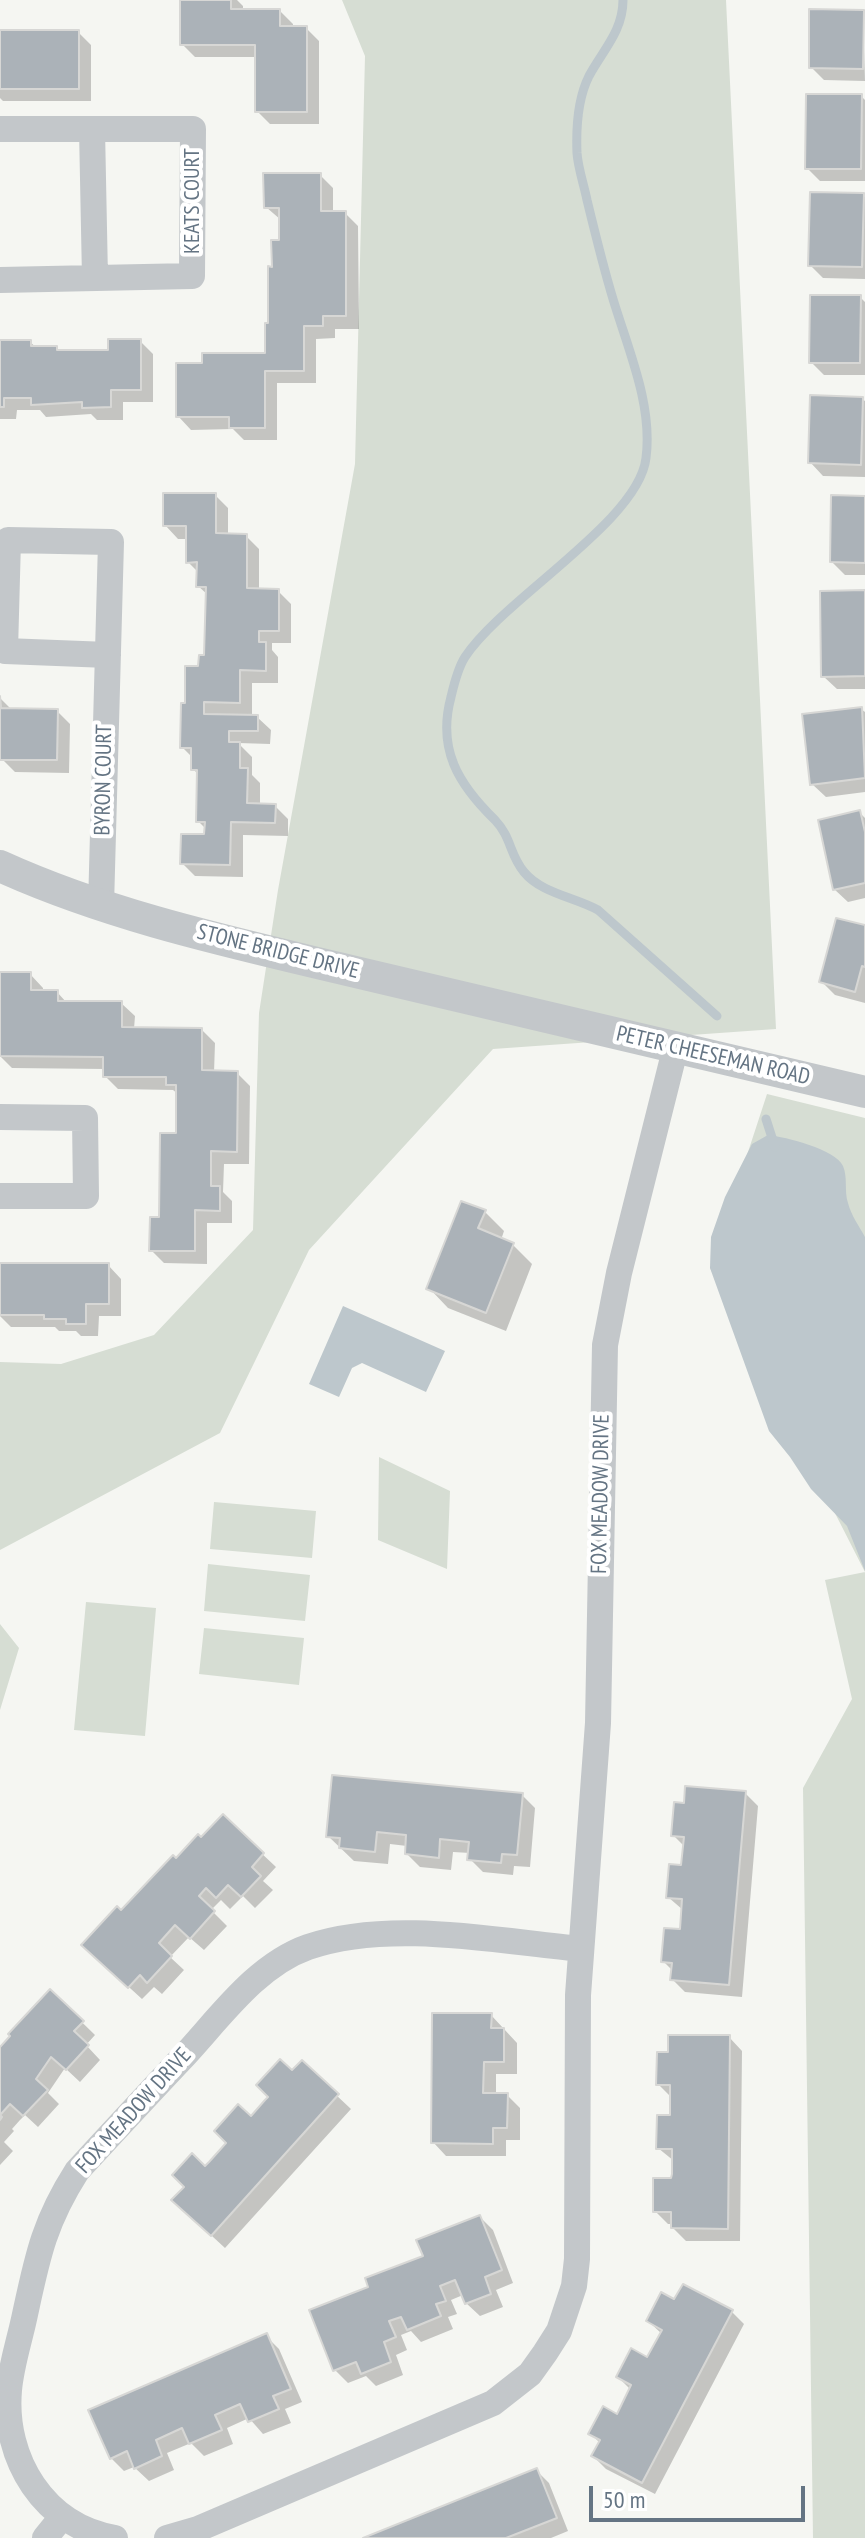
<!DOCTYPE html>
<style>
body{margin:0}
#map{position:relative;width:865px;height:2538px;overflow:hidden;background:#f5f6f2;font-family:"PT Sans Narrow",sans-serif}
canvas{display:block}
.scale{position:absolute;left:589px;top:2486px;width:216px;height:36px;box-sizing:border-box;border:4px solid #647483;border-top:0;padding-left:10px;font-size:24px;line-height:28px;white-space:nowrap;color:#647483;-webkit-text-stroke:6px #fff;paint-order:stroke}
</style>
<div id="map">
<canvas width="865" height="2538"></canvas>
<div class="scale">50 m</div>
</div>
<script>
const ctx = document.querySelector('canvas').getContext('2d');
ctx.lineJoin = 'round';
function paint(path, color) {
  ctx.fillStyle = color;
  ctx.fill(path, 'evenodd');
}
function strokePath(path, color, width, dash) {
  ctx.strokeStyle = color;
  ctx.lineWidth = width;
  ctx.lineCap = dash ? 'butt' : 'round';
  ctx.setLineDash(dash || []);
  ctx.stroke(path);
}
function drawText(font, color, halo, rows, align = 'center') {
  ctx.font = font + ' "PT Sans Narrow",sans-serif';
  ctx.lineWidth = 8;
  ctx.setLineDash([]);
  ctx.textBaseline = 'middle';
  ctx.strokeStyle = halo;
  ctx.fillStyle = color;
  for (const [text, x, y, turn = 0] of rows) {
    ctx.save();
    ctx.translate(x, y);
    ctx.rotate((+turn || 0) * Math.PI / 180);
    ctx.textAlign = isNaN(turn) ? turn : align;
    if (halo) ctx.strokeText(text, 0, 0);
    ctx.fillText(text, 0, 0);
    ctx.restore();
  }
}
paint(new Path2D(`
 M342,0H726L776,1029L493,1049L309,1250L220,1433L0,1550V1362L61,1364L154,1335L253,1230L259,1013L278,890L355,464L365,56Z
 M767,1094L865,1118V2538H813L803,1788L852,1699L825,1580L865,1572L710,1268Z
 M379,1457L450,1491L447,1569L378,1540Z
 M214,1502L316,1511L312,1558L210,1549Z
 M208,1564L310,1575L305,1621L204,1611Z
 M86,1602L156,1608L145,1736L74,1730Z
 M0,1624L19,1648L0,1710Z
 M204,1628L304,1638L299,1685L199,1674Z`), '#d6ddd3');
paint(new Path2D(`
 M768,1135C786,1137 835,1149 843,1166C848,1178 844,1191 848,1203C851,1215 859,1226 865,1237V1571L847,1526L811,1489L790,1457L769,1431L710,1268L711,1237L725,1197L752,1144Z
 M343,1306L445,1351L426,1392L362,1363L352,1368L339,1397L309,1384Z`), '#bdc7cc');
paint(new Path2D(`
 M182,0H237L243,6V11H280L293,24V28H306L319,41V124H270L257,111V57H195L182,44Z
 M863,12L865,81L824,80L811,67Z
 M0,32H78L91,45V101H3L0,98Z
 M861,96L865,100V181H820L807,168Z
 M320,175L333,188V213H345L358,226L359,329H335V338L316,339V383H277V440H244L233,429L191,430L178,416L204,365L267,355L274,269L281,242V220L266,207Z
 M863,195L865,197V279L823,278L810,265Z
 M860,297L865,302V375H824L811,362Z
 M140,341L153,354V402H123V420H97L91,414L46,417L40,410H17L16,419H0V342H30L37,348H56L60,352H110Z
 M862,399L865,401V477L823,476L810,462Z
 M215,495L228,508V535L246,536L259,549V590L278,591L291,604V643H272V650L278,657V683H252V717H257L271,730L270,744L238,743L252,757V775L260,783V806H275L288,819V836L243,835V877L195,876L182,863L206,836V829L198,821L199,775L193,769V758L182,747L187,705L206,657L208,595L198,586L199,573L188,562V539H178L165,525Z
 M865,498V575H845L832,562Z
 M865,592V689H837L823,676Z
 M0,698L13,711H57L70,724L69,773L15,772L2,759Z
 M861,709L865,712V792L826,797L812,784Z
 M860,813L865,818V898L848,902L834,889Z
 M865,927V1003L835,995L822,982Z
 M0,974H30L43,988V992H57L67,1003H121L135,1016L134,1029L202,1030L215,1043L214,1073H237L250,1086L249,1164H224L223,1192L232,1201V1223H207V1264L164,1263L151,1250L161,1219L178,1135V1094L173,1090L118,1089L105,1076V1069L12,1068L0,1056Z
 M485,1212L504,1231L501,1240L513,1245L532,1264L506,1331L448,1308L429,1288Z
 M0,1265H108L121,1279V1316H99L98,1336H81L76,1331H59L55,1327H11L0,1316Z
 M745,1793L758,1806L742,1997L685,1992L672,1979L673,1971L663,1961L681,1931L683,1910L668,1897L683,1868L685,1847L673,1835L686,1805Z
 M522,1795L535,1808L530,1867L514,1866L513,1875L483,1872L470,1859V1853L453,1852L451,1870L420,1867L407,1854V1846L390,1844L388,1864L354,1861L328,1836Z
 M223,1817L276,1867L263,1881L273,1890L255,1908L243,1896L230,1909L221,1900L211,1910L227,1926L204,1950L189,1937L170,1957L184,1970L162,1994L154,1987L142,1999L97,1958L121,1913Z
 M50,1991L95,2035L86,2045L100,2060L80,2082L65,2068L48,2093L59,2104L38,2127L25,2115L20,2120L12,2129L14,2131L4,2142L13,2151L0,2165V2048Z
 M491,2015L517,2043V2074H496V2095H507L520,2108V2140H506V2156H446L433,2142Z
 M729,2037L742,2051L740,2241H686L673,2228V2224H668L655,2211L673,2180L674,2161L658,2148L672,2117V2098L658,2084L670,2054Z
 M302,2063L351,2109L225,2248L187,2213L205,2169Z
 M480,2217L493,2230L513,2283L496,2290L503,2307L480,2316L466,2303L463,2295L451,2300L457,2314L448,2317L453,2329L421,2342L411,2331L401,2335L407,2350L396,2355L403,2375L376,2386L366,2376L348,2383L335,2370L371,2288L425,2257Z
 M675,2302L731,2311L744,2324L655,2494L606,2469L593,2456L600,2443L590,2433L618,2416L631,2390L618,2377L648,2359L662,2334L648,2321Z
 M266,2336L279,2349L302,2402L285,2409L291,2423L263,2434L249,2418L227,2428L233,2444L204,2456L191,2443L167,2453L174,2470L149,2481L134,2467L124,2471L111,2458Z
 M536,2470L549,2483L568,2531L551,2538H368Z`), '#0003');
strokePath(new Path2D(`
 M623,0C623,31 603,50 589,76C578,98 576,128 577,153C578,168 584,185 587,200C595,233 603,266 613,299C628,349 653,405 646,458C639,521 503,599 465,657C458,668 454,684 451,697C437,749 458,784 495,820C512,838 509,854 524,872C541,893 574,897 598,910L717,1016
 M766,1119L775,1147`), '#bdc7cc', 9);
const building = new Path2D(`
 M180,0H231V9H280V26H307V112H255V45H180Z
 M809,9L864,10L863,69L809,68Z
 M0,30H79V89H0Z
 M806,94H862L861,169H805Z
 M263,173H321V211H346V316H323V326H304V371H265V428H229V417H176V363H202V353H265V323H268V266L272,267L271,240H279V208H264Z
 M810,192L864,193L862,267L808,266Z
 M810,295H861L860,363H809Z
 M108,339H141V390H111V407L82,408V402L31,405V398H4V407H0V340H31V346H57V350H108Z
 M810,395L863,397L861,465L808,463Z
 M163,493H216V533L247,534V588L279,589V631H259V642H266V671L240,670V703L204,702V714L258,715V731H229V742H240V768H248L247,803L276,804L275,823L231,822L230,865L180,864L181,834H204L205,822H196L197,770H191V748H180L181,703H185V666H198L199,655H204L206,587H196L197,562L186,563V526H163Z
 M831,495L865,496V563L830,562Z
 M865,590V676L821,677L820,591Z
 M0,696L1,708L58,709L57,760H0Z
 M862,707L865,778L810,785L802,714Z
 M860,810L865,832V883L833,890L818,820Z
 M836,918L865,925V967L862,966L855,992L819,982Z
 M0,972H31V990H58V1001H122V1027L202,1028V1070L238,1071L237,1152L211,1151V1186H220V1211L195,1210V1251H149L150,1217H159L160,1133H176V1085H166V1077H103V1057L0,1056Z
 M461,1201L486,1210L478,1228L514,1243L486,1313L426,1289Z
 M0,1263H109V1304H86V1324H66V1319H44V1315H0Z
 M332,1775L523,1793L517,1855L502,1854L501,1863L467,1860L469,1842L440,1839L439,1858L405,1854L406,1835L377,1832L375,1852L339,1848L340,1838L326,1837Z
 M685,1786L746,1791L729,1985L670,1980L672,1963L661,1962L664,1928L680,1929L682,1899L666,1898L669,1864L681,1865L684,1837L671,1836L674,1802L684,1803Z
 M223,1814L264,1853L252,1867L261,1876L241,1897L228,1885L216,1898L206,1888L199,1896L215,1911L190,1939L175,1925L159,1943L172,1956L147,1983L140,1975L128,1988L81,1945L117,1906L121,1910L173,1855L176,1858L198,1834L201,1837Z
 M50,1989L84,2021L74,2031L89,2045L66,2070L51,2057L36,2079L48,2090L23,2116L10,2104L0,2115L2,2117L0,2120V2047L10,2036L8,2034Z
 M432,2013H492L491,2028H504V2062H484L483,2093H508L507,2128H493V2144L431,2143Z
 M668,2035H730L728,2229L671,2228V2212H653V2178H671L672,2174V2149H656L657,2115H670V2085H656L657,2052H668Z
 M280,2059L292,2070L302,2060L339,2094L211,2236L171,2200L184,2187L172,2175L192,2153L205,2166L209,2162L226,2143L214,2131L238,2104L251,2116L265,2100L268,2097L256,2085Z
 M480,2215L502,2270L485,2277L491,2294L465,2304L455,2280L440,2286L446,2301L436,2304L441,2316L407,2330L401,2317L389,2321L396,2337L384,2342L391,2362L361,2374L356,2362L333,2371L309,2310L368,2287L365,2278L423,2256L416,2240Z
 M683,2284L733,2310L642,2483L591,2456L600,2440L588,2434L603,2406L617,2414L631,2385L616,2377L631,2348L647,2357L662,2330L646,2321L661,2292L674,2299Z
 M267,2333L291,2389L273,2396L279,2409L248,2422L240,2404L215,2415L222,2430L189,2444L182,2428L156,2440L162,2456L134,2469L127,2451L110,2459L88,2410Z
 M537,2468L557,2518L506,2538H363Z`);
paint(building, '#abb2b8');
strokePath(building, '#d7d7d5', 2);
strokePath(new Path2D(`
 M0,129H193L192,276L0,280
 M92,129L95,278
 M101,906L111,542L8,540L5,651L108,655
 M0,1117L85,1118L86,1196H0
 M45,2538L62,2517
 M115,2538C44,2526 3,2459 9,2390C11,2366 19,2342 24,2319C37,2259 43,2224 77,2171C113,2132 149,2093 185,2055C221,2016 257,1965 308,1947C390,1919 496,1941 581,1949
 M167,2538L198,2529L493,2403L530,2374L545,2353L559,2331L574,2286L577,2259L578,1995L598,1723L605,1345L619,1273L676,1046`), '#c3c7ca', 26);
strokePath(new Path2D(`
 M0,866C110,916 230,942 347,970C519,1012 692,1050 865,1092`), '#c3c7ca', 32);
drawText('22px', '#647483', '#fff', [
 ["KEATS COURT",193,201,-90],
 ["BYRON COURT",104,780,-89],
 ["STONE BRIDGE DRIVE",278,952,14],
 ["PETER CHEESEMAN ROAD",713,1056,13],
 ["FOX MEADOW DRIVE",601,1494,-89],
 ["FOX MEADOW DRIVE",134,2111,-48]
]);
</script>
